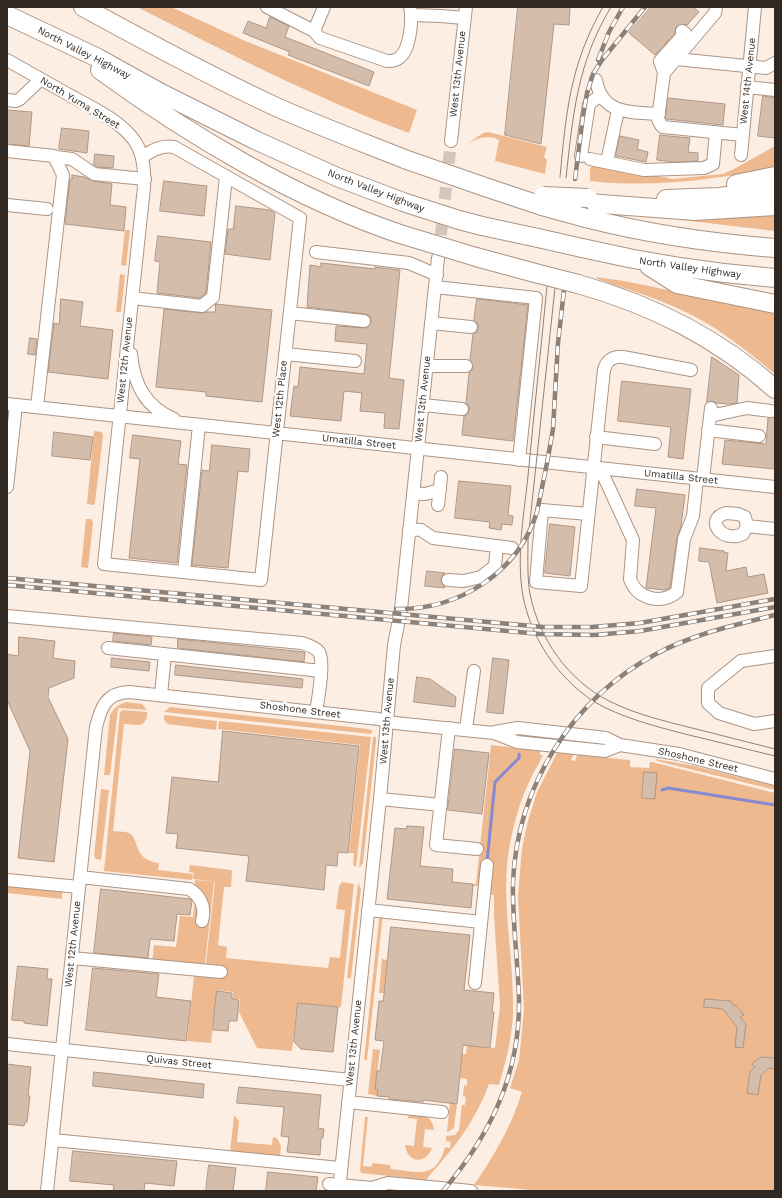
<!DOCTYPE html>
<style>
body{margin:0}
#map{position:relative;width:782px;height:1198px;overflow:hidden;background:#fdeee3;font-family:"Work Sans",sans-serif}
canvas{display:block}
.frame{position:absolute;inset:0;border:8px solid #312821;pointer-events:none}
</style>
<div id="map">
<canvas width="782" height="1198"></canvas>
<div class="frame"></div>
</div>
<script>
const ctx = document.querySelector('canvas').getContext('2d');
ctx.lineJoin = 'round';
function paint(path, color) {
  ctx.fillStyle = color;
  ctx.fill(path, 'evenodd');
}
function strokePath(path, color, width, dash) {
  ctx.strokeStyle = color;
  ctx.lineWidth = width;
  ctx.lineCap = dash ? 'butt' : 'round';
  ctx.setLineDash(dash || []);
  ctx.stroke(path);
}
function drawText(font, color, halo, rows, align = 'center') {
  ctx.font = font + ' "Work Sans",sans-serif';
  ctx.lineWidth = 4;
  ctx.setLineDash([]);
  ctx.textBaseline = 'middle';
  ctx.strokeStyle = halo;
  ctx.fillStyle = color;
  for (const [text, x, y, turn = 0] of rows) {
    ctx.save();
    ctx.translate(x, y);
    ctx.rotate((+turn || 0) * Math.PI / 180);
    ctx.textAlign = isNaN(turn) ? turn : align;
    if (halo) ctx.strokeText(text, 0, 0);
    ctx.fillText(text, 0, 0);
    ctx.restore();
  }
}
paint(new Path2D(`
 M137,7H171L243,40L417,110L409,133C315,98 226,52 137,7Z
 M488,132L547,147L544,157L547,160L545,174L495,161L499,140C487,134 478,138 467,144L483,133Z
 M775,146V167C714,180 653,188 590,181V169L594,162L672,179L723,174L734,169Z
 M775,212V231L682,220Z
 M125,230H130L126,266L121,265Z
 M120,274L125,275L121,312H116Z
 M595,277C608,279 621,280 634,283C681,292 727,306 775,312V374C756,358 737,343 716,329C681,306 640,293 600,280Z
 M94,431L102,432L103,436L95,503L93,505L87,504Z
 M86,519H91L93,522L88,568L81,567Z
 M126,702L142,704L147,710L119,708L118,709L110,775H104L110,715C114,708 118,705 126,702Z
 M170,707L368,729L372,730L371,734L164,712Z
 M123,710L147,712V718L143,724L138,725L124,724L113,831C118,832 125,831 129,833C140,838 132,860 159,863L158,870L193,874L192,880L104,871L120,712Z
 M164,715L217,721L216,730L168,724L164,720Z
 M219,721L371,737L356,867L353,865L354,853H349L360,745L218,729Z
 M373,737H376V741L363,863L359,868Z
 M491,745L540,751V755H543C540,762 536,768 533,774C520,799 512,828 508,856C502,904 513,953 513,1002C514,1030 507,1058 499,1085L489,1084C479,1112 462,1138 442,1161C437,1167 431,1173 426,1180L361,1173L360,1170L365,1117H368L363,1166L371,1167L373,1163L390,1165L391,1169C418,1172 436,1180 445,1147L450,1148L451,1142L446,1141V1136L455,1135L459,1130L462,1105H465L466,1097L463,1096L464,1085L467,1086V1079L460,1078L462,1054H466L467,1045L495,1048L500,1006L494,915V895L489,894L479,886H473V884H476Z
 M557,753L574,754L571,760L575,761L577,755L629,760L630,761V767L649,768L650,762H652L775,793V1191H544L474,1185C494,1156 512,1125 522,1092L510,1088L519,1060L524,1010L518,896L522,848L528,821L537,792Z
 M655,759L690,765L775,786V790L657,761Z
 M101,789L109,790L101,860L96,859L94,856Z
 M190,865L231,870L232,871L231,887H224L218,945L227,947L226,958L328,968L330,957L340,958L345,910L336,909L339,886L342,882L354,884L341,1007L298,1003L292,1051L257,1048L239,1012L240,999H233V992L217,990L211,1043L187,1041L194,976L206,963L215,882L193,879L194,873L189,872Z
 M195,880L214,882L205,963L201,967L152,962L154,945L176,947L180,916L193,917L195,896H193Z
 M358,883L361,889L351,978H347Z
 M7,885L60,891L62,892V899L7,893Z
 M383,914L367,1060H364L379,919Z
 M382,959L387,960L384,993H379Z
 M373,1049L380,1050L375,1089L378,1090L377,1096L368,1094Z
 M450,1103L457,1104L454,1128L448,1132H447Z
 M409,1114C422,1115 432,1114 434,1130L425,1129L423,1147L432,1148C426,1165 407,1163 405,1145L414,1146L417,1119L408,1118Z
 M234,1115L239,1121L237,1142L272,1145L273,1137L277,1138L281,1146L280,1157L230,1152Z`), '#eeb98f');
strokePath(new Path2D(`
 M662,790L668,788L775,805
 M487,862L495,782L519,758V754`), '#868bd1', 3);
const building = new Path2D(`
 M518,7H570L569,25L554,24L541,144L505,135Z
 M651,7H693L699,12L687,25L682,24L676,27L675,33L655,55L629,33Z
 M270,17L289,26L285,37L374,72L369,86L288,55L290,52L243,33L248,21L266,28Z
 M763,96L775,98V138L758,136Z
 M668,98L725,104L723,125L666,119Z
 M7,110L32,112L29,146L7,144Z
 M62,128L89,131L87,153L59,149Z
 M660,135L690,138L688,152L698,153V161L673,162L657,160Z
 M620,136L639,140L637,149L648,152L646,162L616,156Z
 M95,154L114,156L113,168L97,167L94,165Z
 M72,175L84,177L93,181L112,184L110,205L126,207L124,231L65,224L70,179H72Z
 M164,181L207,186L204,216L160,211Z
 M236,206L270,210L275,213L270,260L225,254L228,229H233Z
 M158,236L211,242L206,293L200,298L157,293L160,262L155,261Z
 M321,263L375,269V267L400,270L389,378L404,380L399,429L384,428L385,413L360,411L362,393L344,391L341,421L290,416L294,386L298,387L300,367L364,374L367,344L335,341L336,326L367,328L371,322V318L369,315L365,314L307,307L310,265L321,267Z
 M61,299L83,302L80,326L113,330L108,379L48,372L54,323L59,324Z
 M477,299L528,305L513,441L462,435L464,416L468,414L469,410V406L466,403L469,373L472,370L473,366L470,360L473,334L477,332L478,328V324L474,321Z
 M216,304L272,310L262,402L206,396V392L156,387L164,309L201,313L207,312H215Z
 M30,338L37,339L35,355L28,354Z
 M712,357L739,375L737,403L728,404L717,403L712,401L707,402Z
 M622,381L691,389L683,459L668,457L671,427L618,421Z
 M775,417V469L722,464L725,440L766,444L768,418Z
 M54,432L93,437L90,460L52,456Z
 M133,435L181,441L178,464L187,465L177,563L129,558L140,459L130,458Z
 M212,445L250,449L248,472L238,471L228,568L192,565L202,470L209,471Z
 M459,481L511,486L508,515L513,516L512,525L502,524L501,530L489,528L490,522L455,518Z
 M637,489L685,495L681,526L677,538L670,588L664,590L646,588L656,508L635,506Z
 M550,524L575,527L570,576L545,573Z
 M700,548L724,551V552L728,553L726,571L746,567L748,577L764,574L768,593L717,603L709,562L699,561Z
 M427,571L445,573L442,576L441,580L445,588L425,586Z
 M114,633L152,637L151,645L113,641Z
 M19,637L55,641L53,658L75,661L74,678L49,688L48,697L68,739L54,862L18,858L30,751L7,700V654L18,656Z
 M178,639L305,652L304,662L178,648Z
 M112,658L150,662L149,671L111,667Z
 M493,658L509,660L503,714L487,712Z
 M176,665L303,679L302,688L175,675Z
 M417,677L430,679L456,697L455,707L414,702Z
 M223,731L359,746L348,853L338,852L337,866L326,865L324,890L246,881L249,856L176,848L178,834L166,833L172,777L218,782Z
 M455,749L489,753L482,814L448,810Z
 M644,772L657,773L655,799L642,798Z
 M407,826L424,827L420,866L453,869L452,882L473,884L471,908L387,899L395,828L406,829Z
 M101,889L190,899L192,901L190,915L177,914L174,941L150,939L148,958L94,953Z
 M391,927L470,935L464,990L494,993L492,1012H494L490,1048L463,1045L457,1104L423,1100V1102L389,1099V1097L377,1096L378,1090L375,1089L377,1071H380L384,1041L375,1040L379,1001H383Z
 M18,966L48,969L47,979H52L47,1026L24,1023V1021L12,1020Z
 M93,968L159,974L156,997L191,1001L186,1041L86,1030Z
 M217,991L232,993V999L239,1000L237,1021H229L228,1031L213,1030Z
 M705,999L731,1001L734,1006L736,1005L744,1015L740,1017L746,1024L743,1048L735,1047L737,1027L723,1009L704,1007Z
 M298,1003L338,1007L333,1052L301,1049L294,1042Z
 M761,1057L775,1058V1069L769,1068L761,1075L758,1095L747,1093L750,1071L755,1067L752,1064Z
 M7,1064L31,1067L28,1096H30L27,1122H25L24,1126L7,1124Z
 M94,1072L204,1084L203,1098L93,1086Z
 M239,1087L321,1095L318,1128L324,1129L323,1138H321L320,1155L287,1152L289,1137L281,1136L284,1107L237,1103Z
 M73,1151L177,1161L174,1186L145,1183L144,1191H113L114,1185L70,1181Z
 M209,1165L236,1168L233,1191H206Z
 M268,1172L318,1177L316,1191H266Z`);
paint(building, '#d5bdab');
strokePath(building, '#ae9786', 1);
strokePath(new Path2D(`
 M439,253L451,141`), '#d4c6bc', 12, [12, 6]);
const minor = new Path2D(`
 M267,7L314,31L320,38L387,61C391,61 396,61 399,58C410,50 413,20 410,7
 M716,7L715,13L664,73L658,119L661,125L663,127L743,135
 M412,15L441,16L464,18
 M314,31L324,7
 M676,59L766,68L775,63
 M7,60C28,72 50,84 71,96C93,108 119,120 134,140C144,154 145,171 144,187L104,564L261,580L300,218L174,147C161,145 153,150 142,157
 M664,73L660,61L685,33L682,31
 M596,80C602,115 631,112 659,114
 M747,87L775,90
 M7,100L16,101L20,99L41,79
 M451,141L466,7
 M7,151L54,156L63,175L37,407
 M741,155L755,7
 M581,156L589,104L601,95
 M55,157L72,159L94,174L145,179
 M590,159L644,170L704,168L713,164L716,132
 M607,162L618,110
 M7,205L47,209
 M316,252L409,263L437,275
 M435,287L536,298L519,460
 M132,298L202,306L213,297L226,177
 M290,313L364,321
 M431,323L471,327
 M131,354C134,384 145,407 174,419
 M285,354L355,361
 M427,366H466
 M7,404L775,487
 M423,405L462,409
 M710,416L747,408L771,411
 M708,430L759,436
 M596,437L655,444
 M600,468L633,540L630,579C637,599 661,605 677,592L684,539L693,516L697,479
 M703,479L711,408
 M7,487L16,405
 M413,493L425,494L440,490
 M438,505L441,477
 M726,513L738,514L745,517L747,526L743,534C722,544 704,519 726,513Z
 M588,514L542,510L536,582L581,586C588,514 596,442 604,370C606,361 613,356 623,357L691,370
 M747,526L775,529
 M409,529L421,530L433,538L512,548
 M184,572L199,425
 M448,580L464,581L481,577L495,566L497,546
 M7,616L302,643C308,645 315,647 319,652C325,663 318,699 316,712
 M108,648L321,671
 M775,656L741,661L708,688V703L719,713L754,724L775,721
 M161,695L165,654
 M449,728L436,845L477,849
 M466,729L474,671
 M495,732L518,728L606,738L620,745L679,754L775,779
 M380,799L441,805
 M80,877L189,889C201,896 206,908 202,921
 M7,880L79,887
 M368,910L481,922
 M72,958L221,972
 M475,983L487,865
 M7,1044L350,1080
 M348,1102L442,1112
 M53,1140L340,1168
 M329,1184L372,1188L388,1183L471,1191
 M47,1191L96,727C101,707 106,693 129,692L379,719L395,723L494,733L517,742L605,751L620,745
 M339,1191L380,799L394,645L401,609L438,258`);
const highway = new Path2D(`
 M83,7C145,41 208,75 272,105C316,125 362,142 407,160
 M7,15L98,58L163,94L255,140L337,177L403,202
 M100,70C189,135 296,199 400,234
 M736,184L775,176
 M488,188L542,206
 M666,199L719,197L775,190
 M588,203L695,211L775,206
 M586,218C648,234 711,243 775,248
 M482,226L538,238
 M582,248C646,263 710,273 775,278
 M476,257L535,273
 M649,266L677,284L775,304
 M578,284C652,305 717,337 775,389`);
strokePath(minor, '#ac9584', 14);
strokePath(highway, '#ac9584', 20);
strokePath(minor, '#fff', 12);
strokePath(highway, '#fff', 18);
strokePath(new Path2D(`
 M560,177C566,113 570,64 603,7
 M566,178C573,115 577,63 611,7
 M547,286C541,349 534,412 528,476C524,515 516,556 523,596C531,638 557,677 593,701C621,718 658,727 689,735C718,742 746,749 775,756
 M555,288L528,540C528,558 527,577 530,594C539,639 568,680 609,701C635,714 664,721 692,728C720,735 747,742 775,749`), '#8d8178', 1);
const rail = new Path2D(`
 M598,60L609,32L623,7
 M575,179L583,116L587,93L593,74L602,60L645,7
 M7,578L543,627H592L640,623L775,599
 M7,585L540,634L595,635L640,631L775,607
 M396,609C459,610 518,573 537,512L547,463L553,429L558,343L564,290
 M443,1191C490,1135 520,1075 519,1000C518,960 512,921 513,882C517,786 572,699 656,654C693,634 735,625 775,615`);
strokePath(rail, '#8d8178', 4.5);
strokePath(rail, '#fff', 3, [9]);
const highwayBridge = new Path2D(`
 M407,160L488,188
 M543,196L588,198
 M403,202L459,220L482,226
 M542,206L586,218
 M400,234L476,257
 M538,238L582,248
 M535,273L578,284`);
strokePath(highwayBridge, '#ac9584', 20, []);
strokePath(highwayBridge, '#fff', 18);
drawText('10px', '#312821', '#fff', [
 ["North Valley Highway",84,53,27],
 ["West 13th Avenue",458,74,-84],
 ["West 14th Avenue",748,81,-84],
 ["North Yuma Street",80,103,31],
 ["North Valley Highway",376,191,21],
 ["North Valley Highway",690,268,8],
 ["West 12th Avenue",125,360,-84],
 ["West 12th Place",280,399,-84],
 ["West 13th Avenue",423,399,-84],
 ["Umatilla Street",359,442,6],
 ["Umatilla Street",681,477,6],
 ["Shoshone Street",300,710,7],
 ["West 13th Avenue",387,721,-85],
 ["Shoshone Street",698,760,13],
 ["West 12th Avenue",73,944,-84],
 ["West 13th Avenue",354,1043,-84],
 ["Quivas Street",179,1062,6]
]);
</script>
